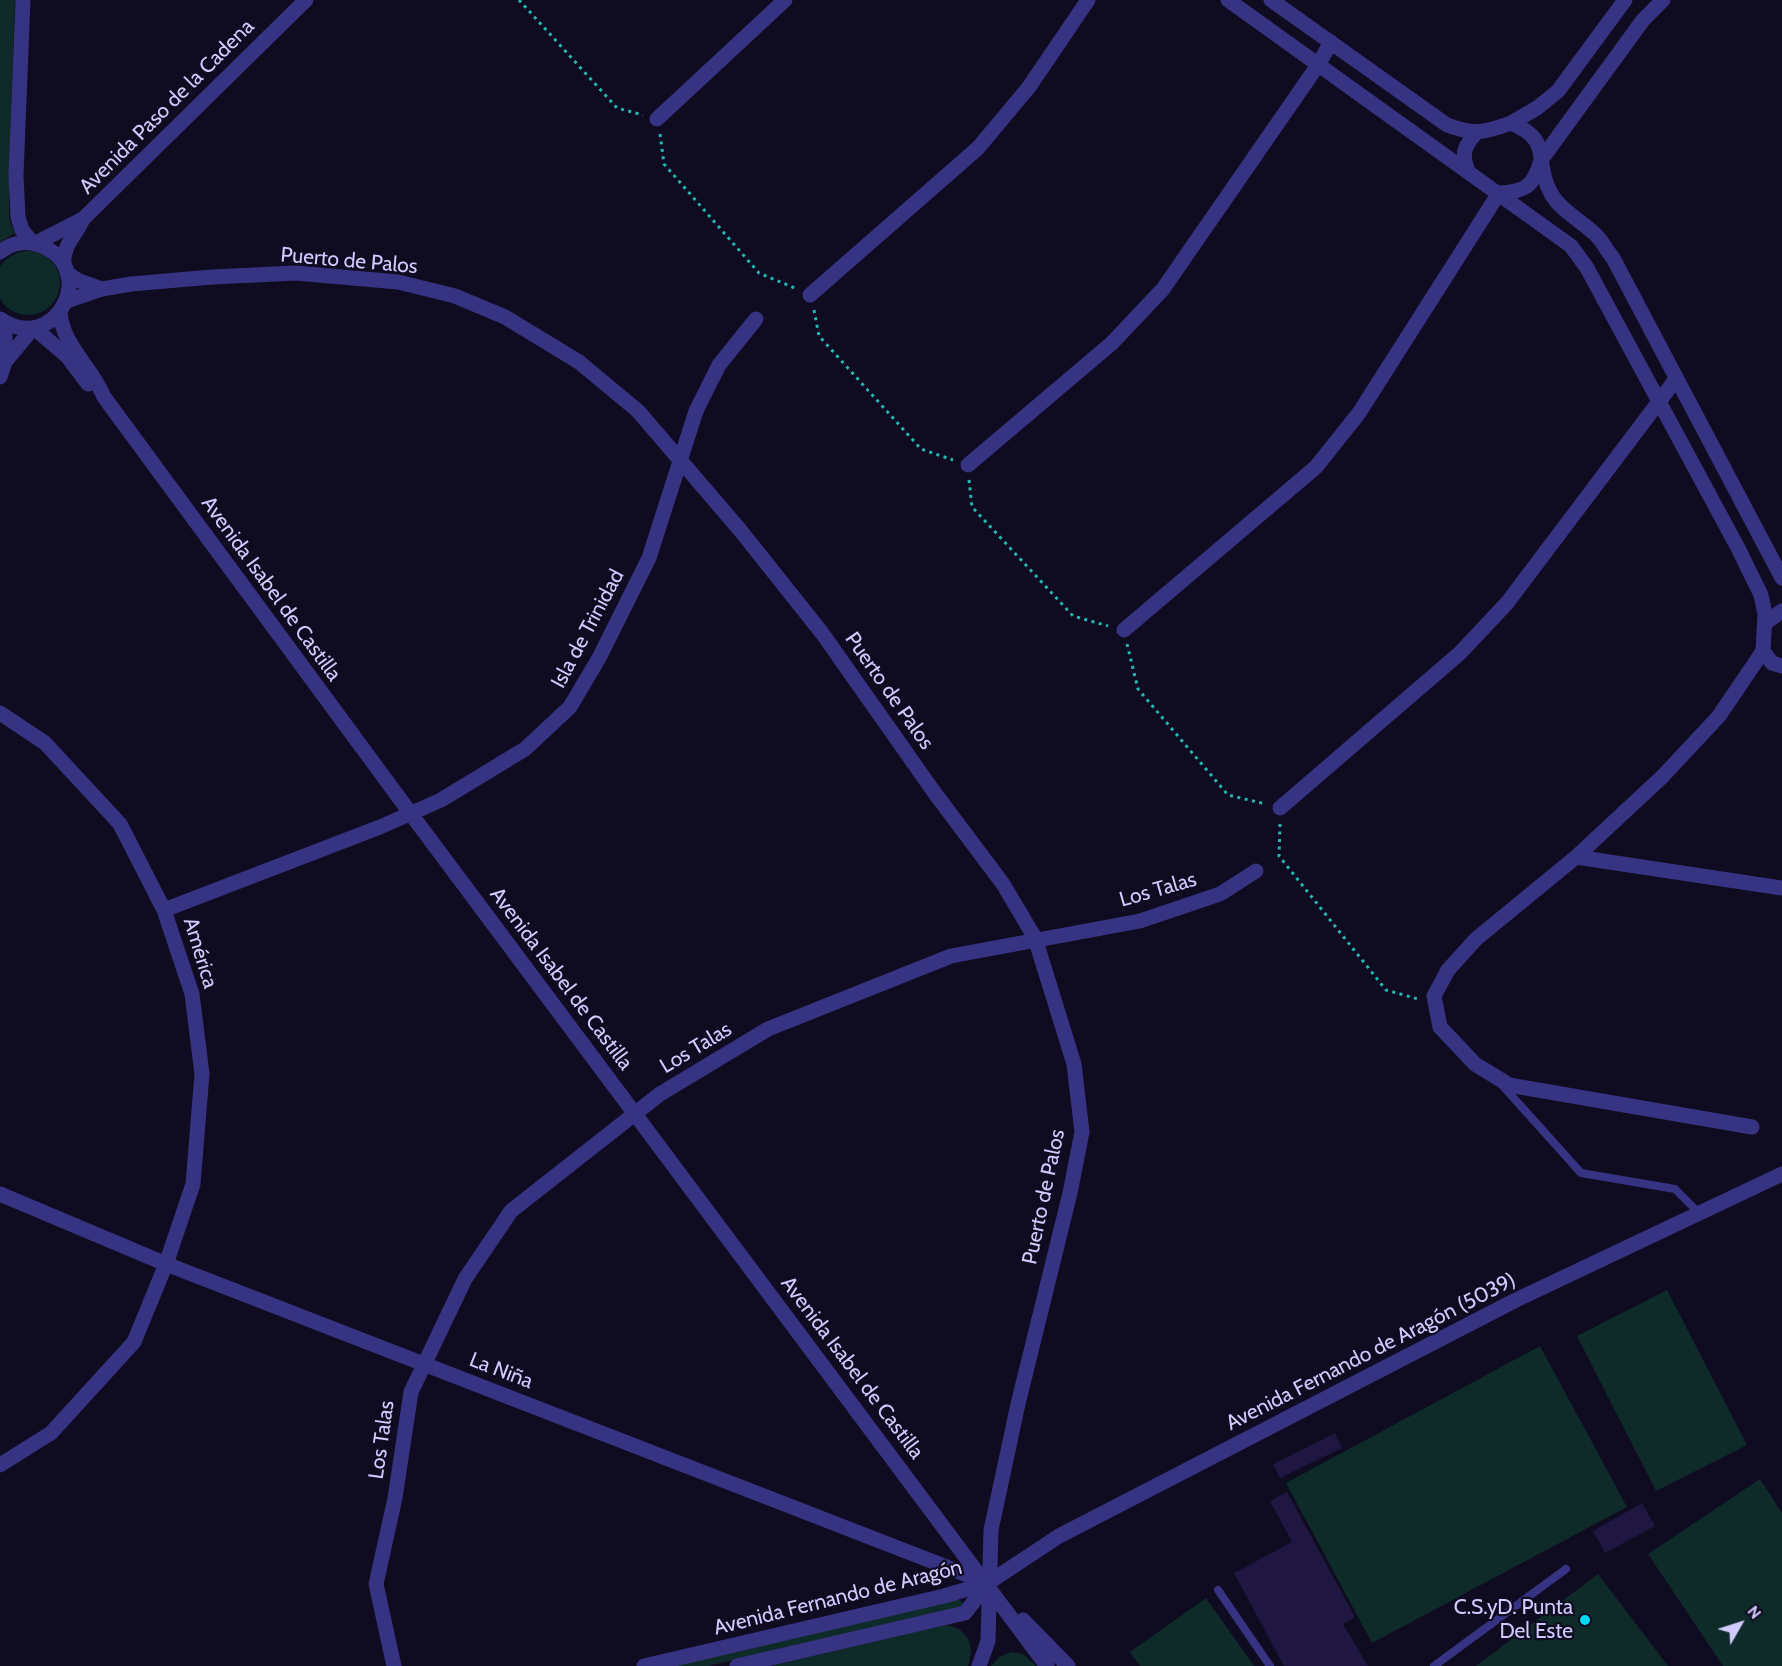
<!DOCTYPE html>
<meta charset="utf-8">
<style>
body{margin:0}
#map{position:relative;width:1782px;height:1666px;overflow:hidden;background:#0f0b20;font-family:Cabin,sans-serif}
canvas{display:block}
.north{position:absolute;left:1710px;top:1594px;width:60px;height:60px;-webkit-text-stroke:4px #0f0b20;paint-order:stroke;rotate:51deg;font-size:16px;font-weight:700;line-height:24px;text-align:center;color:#d1caff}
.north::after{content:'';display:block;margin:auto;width:21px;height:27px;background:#d1caff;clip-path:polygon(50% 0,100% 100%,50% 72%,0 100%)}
</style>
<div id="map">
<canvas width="1782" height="1666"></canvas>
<div class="north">N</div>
</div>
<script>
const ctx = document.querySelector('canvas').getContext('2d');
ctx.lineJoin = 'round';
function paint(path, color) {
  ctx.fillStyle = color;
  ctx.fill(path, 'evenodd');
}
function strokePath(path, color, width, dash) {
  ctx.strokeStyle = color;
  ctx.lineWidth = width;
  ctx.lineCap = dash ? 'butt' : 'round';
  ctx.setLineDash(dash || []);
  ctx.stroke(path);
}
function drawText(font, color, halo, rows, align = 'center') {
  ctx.font = font + ' Cabin,sans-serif';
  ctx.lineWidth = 4.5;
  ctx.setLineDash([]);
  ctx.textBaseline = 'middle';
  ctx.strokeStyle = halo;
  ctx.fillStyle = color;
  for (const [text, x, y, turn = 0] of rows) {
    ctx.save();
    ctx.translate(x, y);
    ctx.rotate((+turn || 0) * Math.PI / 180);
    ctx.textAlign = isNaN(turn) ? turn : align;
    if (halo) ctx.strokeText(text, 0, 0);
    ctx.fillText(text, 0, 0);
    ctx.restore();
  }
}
paint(new Path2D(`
 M0,0H15L9,163V219L15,233L0,242Z
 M-4 283a32 32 0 1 1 64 0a32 32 0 1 1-64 0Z
 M1667,1290L1747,1445L1656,1491L1577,1336Z
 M1540,1346L1627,1507L1372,1643L1286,1483Z
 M1760,1479L1782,1513V1666H1723L1648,1554Z
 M1598,1574L1668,1666H1476Z
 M1206,1598L1254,1666H1140L1130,1652Z
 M958,1599L963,1603L960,1607L708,1666H674Z
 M945,1625C968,1628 975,1645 968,1666H771Z
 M1011,1652L1023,1654L1036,1666H991L999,1657Z`), '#0e2b2a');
paint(new Path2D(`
 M1335,1433L1342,1448L1280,1478L1273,1464Z
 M1287,1492L1355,1617L1343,1624L1368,1666H1284L1234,1573L1292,1542L1270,1501Z
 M1642,1503L1655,1526L1605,1553L1593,1531Z`), '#201642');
strokePath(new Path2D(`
 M519,0L617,108L643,115
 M660,134L664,164L759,273L797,289
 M814,310L819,336L921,449L953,460
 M969,480L972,507L1073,616L1108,626
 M1127,644L1138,689L1228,795L1266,804
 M1280,824L1279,856L1386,990L1418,999`), '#25b8b2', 3, [3, 4.5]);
strokePath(new Path2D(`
 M1502,1085L1581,1173L1675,1189L1699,1213
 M1218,1590L1270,1666
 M1434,1666L1566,1569`), '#373383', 8);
strokePath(new Path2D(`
 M1228,0L1571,246L1587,268L1738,548L1761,595L1765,614L1763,651L1772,663L1782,666
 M1271,0L1447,125C1474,135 1483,133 1511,123C1555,141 1532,162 1552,195C1561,211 1583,222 1596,235C1603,242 1607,251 1613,258L1782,578
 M657,119L785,0
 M1511,123L1537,108L1558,91L1625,0
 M1468,171C1461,153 1464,146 1477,132
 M67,273L77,280L102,289
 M810,295L978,148L1029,87L1088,0
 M67,301L102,289L131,284L212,277L296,273L398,282L455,296L505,317L579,362L638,411L740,530L822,633L934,792L1003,884L1035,938L1074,1064L1082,1132L1070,1193L1018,1404L991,1530L988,1641L979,1666
 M2,320L5,334V362
 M0,377L5,362L33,328
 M968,465L1112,343L1163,289L1318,65L1331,42
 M1765,623L1782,611
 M1124,630L1316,467L1359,413L1499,193C1525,192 1534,186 1541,160L1643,20L1663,0
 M0,713L45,743L120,824L164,910L192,994L202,1074L193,1184L166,1264L134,1342L51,1433L0,1465
 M1280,808L1460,653L1507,603L1676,379
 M1576,857L1782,888
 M164,910L380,827L441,800L525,749L570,707L599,658L649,558L696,411L719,365L756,319
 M1752,1127L1509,1085L1475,1064L1440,1027L1434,996L1448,970L1476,939L1576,857L1662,777L1719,716L1763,651
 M0,1194L166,1264L988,1583
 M988,1583L1059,1536L1516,1300L1782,1174
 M394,1666L376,1584L395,1498L411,1392L465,1279L511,1211L660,1094L768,1029L951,956L1140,921L1220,894L1256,871`), '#373383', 15);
strokePath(new Path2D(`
 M23,0L16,175L18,217L22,230L33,243
 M36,243L83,219
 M0,252C11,243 25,240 39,245C101,267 56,357 0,319
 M64,265C62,246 76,235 83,219L306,0
 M60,312C62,345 92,367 104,397L411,814L1047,1666
 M34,328L67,356L88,384
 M1023,1620L1068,1666
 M644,1666L944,1596L988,1583
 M737,1666L965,1613L988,1583`), '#373383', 15);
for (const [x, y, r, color] of [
 [1585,1620,6,"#00d9f5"]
]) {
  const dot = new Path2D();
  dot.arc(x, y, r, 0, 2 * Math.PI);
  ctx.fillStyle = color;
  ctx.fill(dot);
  strokePath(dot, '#0f0b20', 2);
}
drawText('21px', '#d1caff', '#0f0b20', [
 ["Avenida Paso de la Cadena",167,107,-45],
 ["Puerto de Palos",349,261,5],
 ["Avenida Isabel de Castilla",271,589,54],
 ["Isla de Trinidad",588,629,-62],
 ["Puerto de Palos",889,691,55],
 ["Los Talas",1158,890,-16],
 ["América",200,953,73],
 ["Avenida Isabel de Castilla",561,979,53],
 ["Los Talas",696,1048,-31],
 ["Puerto de Palos",1044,1197,-78],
 ["Avenida Fernando de Aragón (5039)",1371,1352,-27],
 ["Avenida Isabel de Castilla",852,1368,53],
 ["La Niña",501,1371,21],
 ["Los Talas",382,1440,-82],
 ["Avenida Fernando de Aragón",838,1598,-14]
]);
drawText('21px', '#d1caff', '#0f0b20', [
 ["C.S.yD. Punta",1573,1608],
 ["Del Este",1573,1632]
], 'right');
</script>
